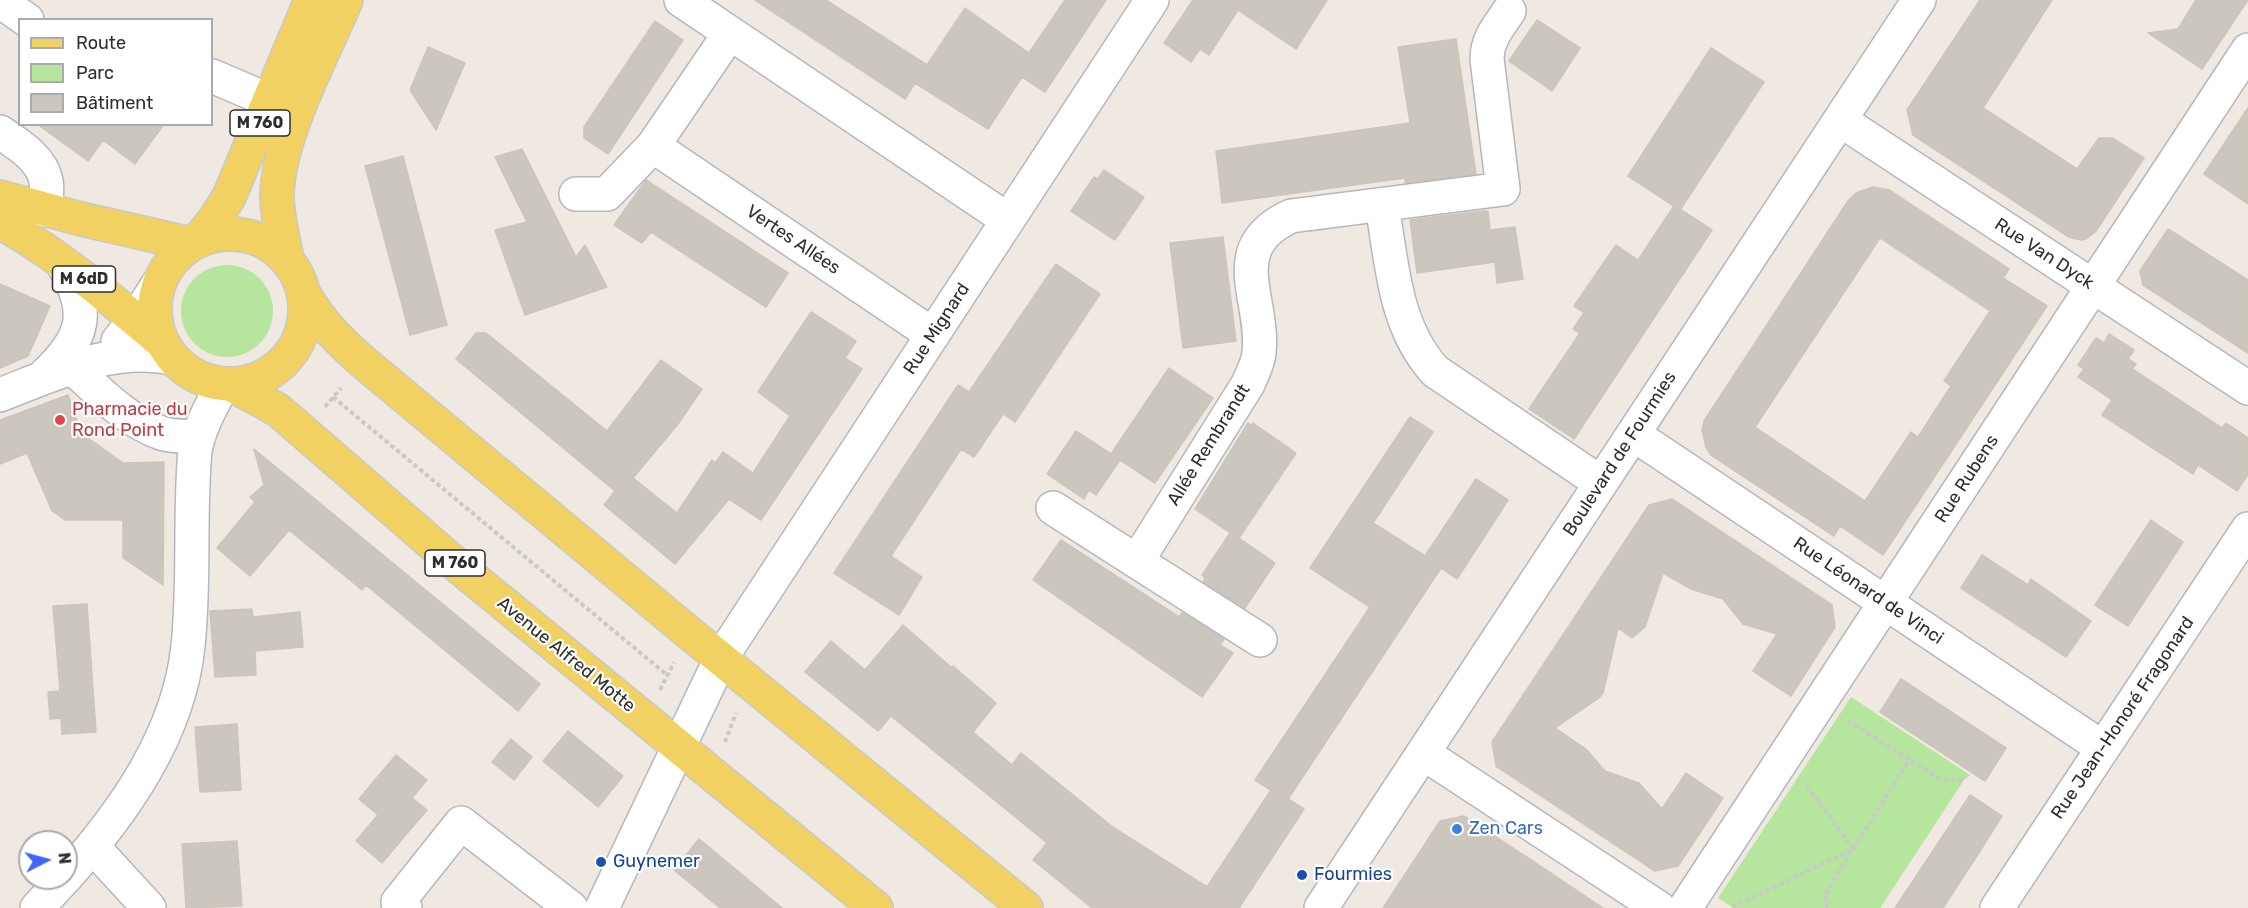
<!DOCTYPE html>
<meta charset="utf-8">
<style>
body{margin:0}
#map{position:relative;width:2248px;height:908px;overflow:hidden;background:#efe9e1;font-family:Rubik,sans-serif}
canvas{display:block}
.legend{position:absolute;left:18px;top:18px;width:195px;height:108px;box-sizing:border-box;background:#fff;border:2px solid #ababab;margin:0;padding:8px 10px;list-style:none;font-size:18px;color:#2e2e2e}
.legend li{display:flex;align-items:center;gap:12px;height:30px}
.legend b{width:30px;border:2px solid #ababab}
.north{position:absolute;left:18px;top:830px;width:60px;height:60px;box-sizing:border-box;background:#fff;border:2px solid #ababab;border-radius:50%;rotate:84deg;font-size:16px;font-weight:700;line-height:24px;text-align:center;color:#2e2e2e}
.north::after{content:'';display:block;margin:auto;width:21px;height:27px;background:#4264fb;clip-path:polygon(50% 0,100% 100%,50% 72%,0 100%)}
</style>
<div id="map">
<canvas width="2248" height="908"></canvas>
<ul class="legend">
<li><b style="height:8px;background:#f2d163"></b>Route</li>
<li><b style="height:16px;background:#b6e59e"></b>Parc</li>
<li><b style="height:16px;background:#cbc7bf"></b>Bâtiment</li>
</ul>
<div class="north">N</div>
</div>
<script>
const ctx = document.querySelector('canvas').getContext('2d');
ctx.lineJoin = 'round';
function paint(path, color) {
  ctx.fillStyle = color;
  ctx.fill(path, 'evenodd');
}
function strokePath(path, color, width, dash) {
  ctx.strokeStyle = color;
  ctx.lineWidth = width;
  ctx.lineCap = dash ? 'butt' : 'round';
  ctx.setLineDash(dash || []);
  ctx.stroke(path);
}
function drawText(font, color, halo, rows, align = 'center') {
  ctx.font = font + ' Rubik,sans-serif';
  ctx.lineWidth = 4.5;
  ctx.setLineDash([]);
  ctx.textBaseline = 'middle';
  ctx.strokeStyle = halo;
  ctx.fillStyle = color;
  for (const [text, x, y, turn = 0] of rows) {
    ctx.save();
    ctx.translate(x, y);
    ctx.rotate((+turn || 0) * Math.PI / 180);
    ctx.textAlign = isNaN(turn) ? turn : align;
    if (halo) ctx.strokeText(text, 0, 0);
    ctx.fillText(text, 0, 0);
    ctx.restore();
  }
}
paint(new Path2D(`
 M181 311a46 46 0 1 1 92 0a46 46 0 1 1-92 0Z
 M1851,697L1970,775L1964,780L1880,908H1734L1718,898Z`), '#b6e59e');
const building = new Path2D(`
 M755,0H826L927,65L965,8L1029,53L1065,0H1106L1045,92L1022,77L988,129L915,83L905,99Z
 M1193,0H1327L1296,49L1238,10L1209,55L1200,49L1191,62L1164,43Z
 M1980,0H2052L1983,108L2077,169L2099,138H2112L2144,158L2096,231L2086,239L2081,240L2069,237L1913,135L1907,110Z
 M2196,0H2248L2202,69L2148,33L2178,29Z
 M1537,20L1580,48L1552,91L1509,61Z
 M655,21L683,40L608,154L584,138V127Z
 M1456,39L1476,174L1405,183V178L1222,203L1216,151L1410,123L1398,47Z
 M428,47L465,63L436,130L410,90Z
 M1711,48L1764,82L1680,210L1675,206L1712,230L1574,439L1529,409L1580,333L1573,329L1584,313L1574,306L1616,245L1638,260L1674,206L1628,176Z
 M2248,108V204L2204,174Z
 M37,124H164L135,164L103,140L88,161Z
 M522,149L576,257L585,245L607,287L525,315L495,230L527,222L495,157Z
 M403,156L447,325L410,335L365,166Z
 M1104,170L1144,197L1115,240L1071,211L1094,177L1098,179Z
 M646,180L788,273L766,307L651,232L642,243L614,225Z
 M1873,187L1889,190L2009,269L2003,278L2047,306L1883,555L1840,526L1834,536L1711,455L1706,447L1702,430L1704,421L1848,201L1856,193ZM1880,238L1990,311L1944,381L1951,386L1918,437L1911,432L1865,501L1755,427Z
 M1482,211H1488L1490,230L1515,227L1523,279L1497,283L1495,262L1417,273L1410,220Z
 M2168,229L2248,280V353L2143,285L2140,271Z
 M1223,237L1236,341L1183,348L1170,243Z
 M1056,264L1100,294L1015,422L1003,414L974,457L961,449L891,556L922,577L899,615L834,573L958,385L969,392Z
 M0,284L50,306L28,356L0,368Z
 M811,312L856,341L845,358L862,369L761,520L729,499L675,564L604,505L615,491L456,359L476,333H486L607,431L661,360L702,389L678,424L633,478L677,513L712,460L715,463L723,452L753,473L790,416L758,392Z
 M2109,334L2134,350L2128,359L2136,364L2132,369L2222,428L2226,423L2248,438V474L2237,491L2198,465L2193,474L2102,415L2112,400L2078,377L2084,369L2078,365L2096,338L2104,343Z
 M1169,368L1213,398L1155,483L1120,460L1096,495L1089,490L1084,499L1047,474L1076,431L1111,454Z
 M68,395L81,433L123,463L164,462L163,585L123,558V520H65L52,511L27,453L0,464V420Z
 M1410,417L1433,432L1373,523L1425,556L1476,479L1508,500L1457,579L1441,568L1288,799L1304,809L1239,908H1092L1033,860L1047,843L1008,811L891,716L878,731L805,672L831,641L865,670L903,625L952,668L953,666L996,703L973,732L1012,765L1021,753L1114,828L1207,887L1271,790L1255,780L1370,607L1310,568Z
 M1248,423L1251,425L1253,423L1296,453L1239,538L1275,563L1245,608L1203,582L1205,578L1202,575L1230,533L1195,509Z
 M254,449L540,684L518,711L366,585L362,590L289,530L250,576L217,548L255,502L250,497L264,485Z
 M1672,499L1832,605L1835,627L1791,696L1753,671L1777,634L1743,624L1723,599L1691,589L1663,573L1645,627L1632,638L1618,628L1603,693L1599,698L1555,728L1586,749L1605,771L1639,783L1662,809L1686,773L1723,798L1678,866L1655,871L1496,766L1492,742L1649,505Z
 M2151,520L2183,542L2128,626L2095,605Z
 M1061,540L1179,617L1182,613L1224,639L1220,645L1233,653L1202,697L1033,580Z
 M1982,555L2028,585L2031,579L2091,621L2066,657L1961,588Z
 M87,604L96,732L62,734L61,718L50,719L48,692L60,691L53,606Z
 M252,609L253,617L300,612L303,647L255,651L256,675L215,677L210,611Z
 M1901,679L2006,748L1985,781L1880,712Z
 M237,724L241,790L200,792L195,727Z
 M568,731L623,776L598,807L543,761Z
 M511,739L532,757L514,780L492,762Z
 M396,755L427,780L412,798L427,810L382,863L356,841L378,815L359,799Z
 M1970,795L2002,816L1980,851L1943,908H1895Z
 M1464,816L1537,864L1603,908H1383L1440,821Z
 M699,839L727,862L782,908H720L674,870Z
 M237,841L242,906L186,908L182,844Z`);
paint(building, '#cbc7bf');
strokePath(building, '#cbc5ba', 1.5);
const minor = new Path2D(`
 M681,0L1008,220
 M0,1L27,20
 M212,76L268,100
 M1840,120L2248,388
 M0,132C17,144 42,158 46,181C48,190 46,201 45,210
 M653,146L730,33
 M576,194H607L653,146L933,335
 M1382,205C1392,263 1394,326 1435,371L1601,483
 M118,341L135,320L159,283
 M72,367C98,391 127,421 161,433C173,437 186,436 198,437
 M45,375C85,337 91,313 63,264
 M0,395C56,373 111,346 173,358
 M1633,434L2103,748
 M1053,508L1260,640
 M1137,561L1248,384C1252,374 1258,364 1259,353C1265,298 1222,248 1291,216L1503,189L1487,59C1487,39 1499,26 1509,11
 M1423,753L1659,908
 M93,847L149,908
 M66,877C123,813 179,735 188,646C195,581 189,516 195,450C200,426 211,405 224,384
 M37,908L65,878
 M405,908L398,902L461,823L571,908
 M602,908L721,658L1152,0
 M1321,908L1919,0
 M1685,908L2248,50
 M1997,908L2248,529`);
const major = new Path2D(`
 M0,197L81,219L191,244
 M0,222C59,255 111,299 162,342
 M155 309a75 75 0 1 1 150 0a75 75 0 1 1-150 0Z
 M198,240L215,219L229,197L311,0
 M287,259C283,238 277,217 277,195C278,137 323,55 346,0
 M304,294C321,323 338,340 363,362L688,632L1026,908
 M230,384L278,410L459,567L876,908`);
strokePath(minor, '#b4b7c1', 36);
strokePath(major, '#c9c9c9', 36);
strokePath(new Path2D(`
 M333,397L667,675
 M325,407L341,388
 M660,690L674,662
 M1848,721L1942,780H1964
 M725,742L736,713
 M1732,907L1854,849L1806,785
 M1827,908L1825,894L1910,759`), '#c9c9c9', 4, [4.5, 3]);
strokePath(minor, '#fff', 33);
strokePath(major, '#f2d163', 33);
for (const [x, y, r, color] of [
 [60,420,6,"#e0444e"],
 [1457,829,6,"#3f7fe0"],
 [601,862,6,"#1a4fb4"],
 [1302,875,6,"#1a4fb4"]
]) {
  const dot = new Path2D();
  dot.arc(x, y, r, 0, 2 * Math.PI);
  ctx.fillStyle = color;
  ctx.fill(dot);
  strokePath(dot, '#fff', 2);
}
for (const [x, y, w] of [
 [260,123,60],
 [84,279,63],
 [455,563,60]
]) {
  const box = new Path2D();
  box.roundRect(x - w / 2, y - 13, w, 26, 4.5);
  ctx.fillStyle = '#fff';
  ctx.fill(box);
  strokePath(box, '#2e2e2e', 1.5);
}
drawText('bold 16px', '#2e2e2e', null, [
 ["M 760",260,123],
 ["M 6dD",84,279],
 ["M 760",455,563]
]);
drawText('18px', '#2e2e2e', '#fff', [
 ["Vertes Allées",793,240,34],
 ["Rue Van Dyck",2044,254,33],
 ["Rue Mignard",937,329,-57],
 ["Allée Rembrandt",1209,445,-58],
 ["Boulevard de Fourmies",1620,454,-57],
 ["Rue Rubens",1967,479,-57],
 ["Rue Léonard de Vinci",1868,591,34],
 ["Avenue Alfred Motte",566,655,39],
 ["Rue Jean-Honoré Fragonard",2123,718,-56]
]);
drawText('18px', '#be3a42', '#fff', [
 ["Pharmacie du",72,410],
 ["Rond Point",72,431]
], 'left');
drawText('18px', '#366cbe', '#fff', [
 ["Zen Cars",1469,829]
], 'left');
drawText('18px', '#164399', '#fff', [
 ["Guynemer",613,862],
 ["Fourmies",1314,875]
], 'left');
</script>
